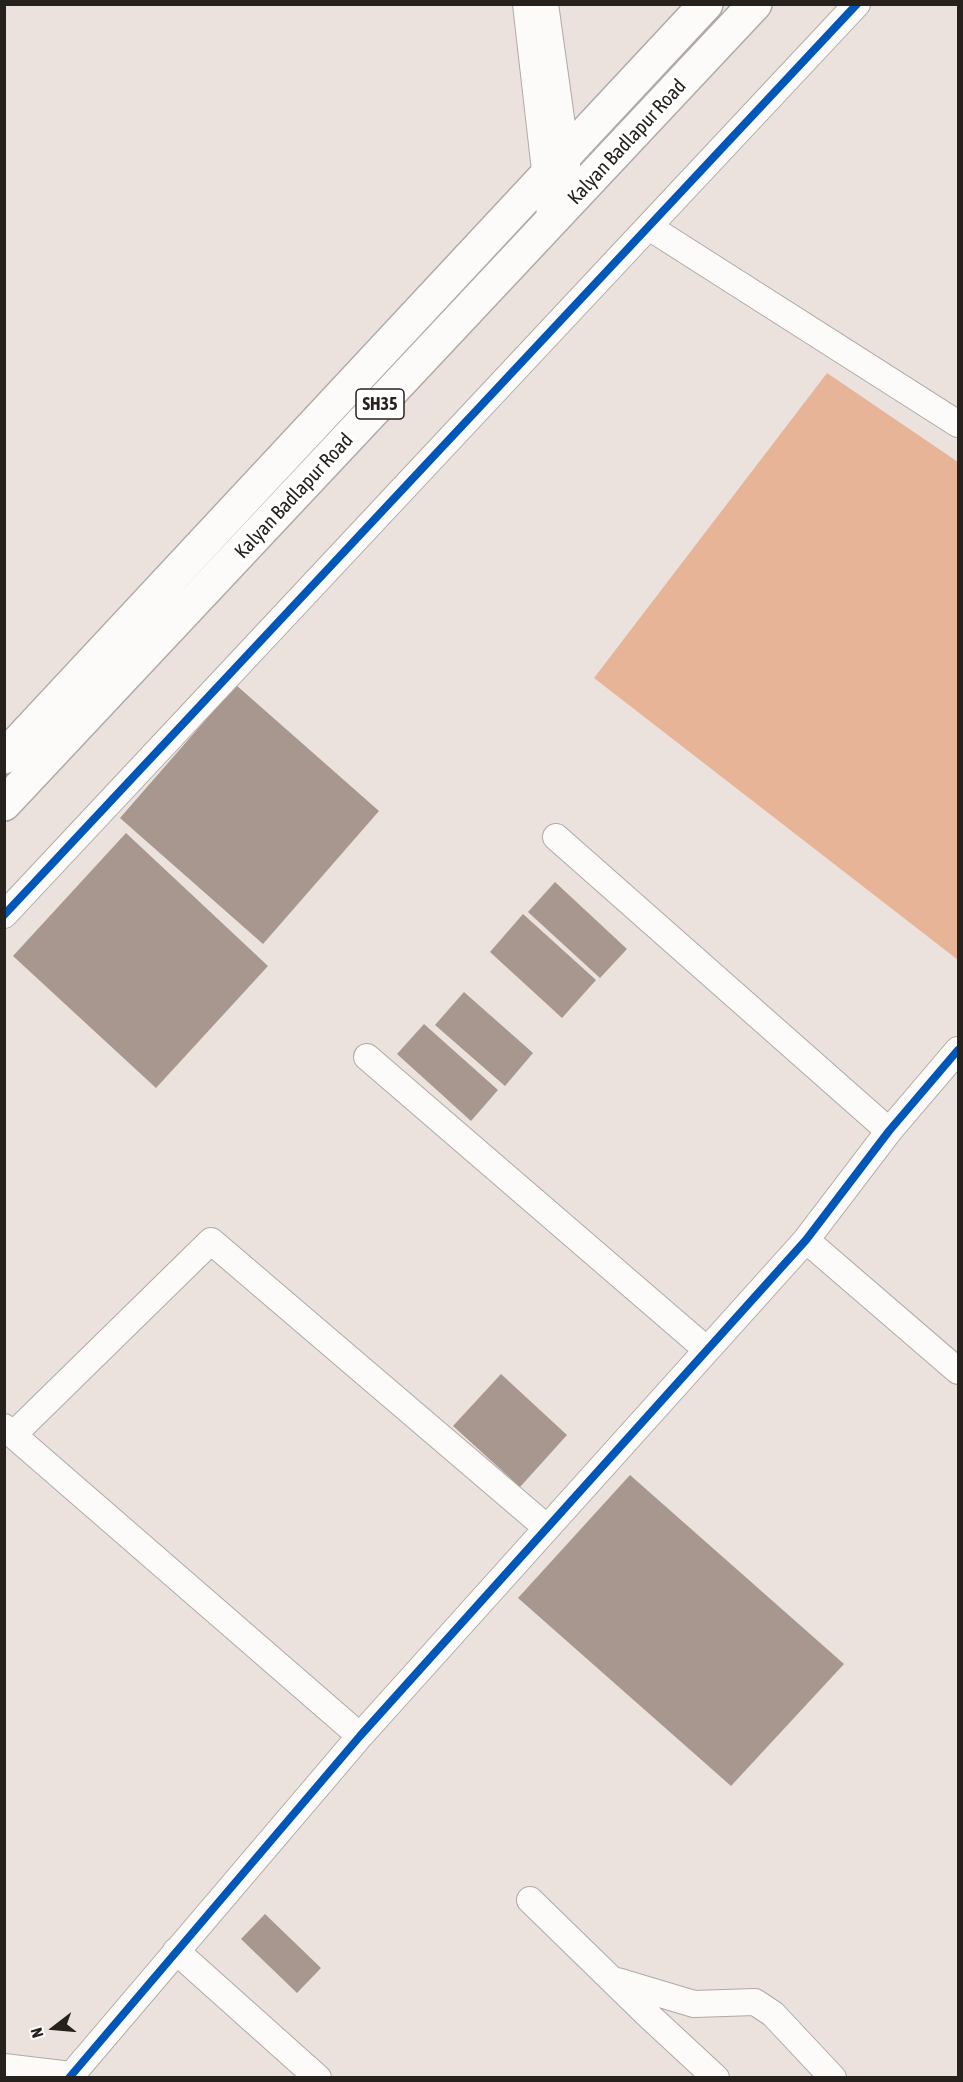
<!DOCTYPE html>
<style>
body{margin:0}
#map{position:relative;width:963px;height:2082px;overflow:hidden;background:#ebe2dd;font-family:"Asap Condensed",sans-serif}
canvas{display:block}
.frame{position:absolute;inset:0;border:6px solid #27211e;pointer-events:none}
.north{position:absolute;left:24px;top:1998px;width:60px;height:60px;-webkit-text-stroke:4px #fff;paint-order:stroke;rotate:254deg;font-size:16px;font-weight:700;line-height:24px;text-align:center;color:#27211e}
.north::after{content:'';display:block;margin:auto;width:21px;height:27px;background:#27211e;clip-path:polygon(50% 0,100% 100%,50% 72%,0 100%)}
</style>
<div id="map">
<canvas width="963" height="2082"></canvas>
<div class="frame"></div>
<div class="north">N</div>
</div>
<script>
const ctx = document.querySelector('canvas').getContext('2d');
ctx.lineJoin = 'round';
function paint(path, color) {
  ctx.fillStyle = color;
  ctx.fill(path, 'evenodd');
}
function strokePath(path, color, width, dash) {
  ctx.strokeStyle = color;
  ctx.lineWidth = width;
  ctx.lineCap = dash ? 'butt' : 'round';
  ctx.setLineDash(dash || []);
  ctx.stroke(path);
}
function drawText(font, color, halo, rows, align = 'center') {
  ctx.font = font + ' "Asap Condensed",sans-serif';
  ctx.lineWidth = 6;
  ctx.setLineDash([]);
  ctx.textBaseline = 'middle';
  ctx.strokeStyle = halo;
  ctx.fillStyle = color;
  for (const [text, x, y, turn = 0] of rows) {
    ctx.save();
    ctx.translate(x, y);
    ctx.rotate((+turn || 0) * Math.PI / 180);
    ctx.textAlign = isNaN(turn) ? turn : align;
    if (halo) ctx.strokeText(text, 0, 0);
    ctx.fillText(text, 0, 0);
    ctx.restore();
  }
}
paint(new Path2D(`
 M827,373L958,462V960L594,678Z`), '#e8b498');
paint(new Path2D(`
 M236,685L379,811L263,944L120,818Z
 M126,833L268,966L156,1088L13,956Z
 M555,882L627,949L600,978L528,912Z
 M523,914L596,980L562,1018L490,952Z
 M464,992L533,1053L505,1086L435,1025Z
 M424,1024L498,1090L471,1121L397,1054Z
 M501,1374L567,1435L520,1487L453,1426Z
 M630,1475L844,1664L731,1786L518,1598Z
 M265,1914L321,1968L297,1993L241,1939Z`), '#a7978e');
const street = new Path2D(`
 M526,4L551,223
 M545,4L566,154L570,203
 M649,227L958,424
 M556,837L889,1131
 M4,915L857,4
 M367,1057L707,1350
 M806,1240L958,1371
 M4,1427L360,1736
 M13,1435L211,1241L547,1528
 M530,1900L647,2014L716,2078
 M176,1951L318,2078
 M617,1981L694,2004L755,2002L773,2014L833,2078
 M4,2067L71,2075
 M69,2078L360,1736L806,1240L889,1131L958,1050`);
const primary = new Path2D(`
 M4,757L706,4
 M4,804L755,4`);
strokePath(street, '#b0a9a5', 28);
strokePath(primary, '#b0a9a5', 36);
strokePath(street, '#fcfbfa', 26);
strokePath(primary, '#fcfbfa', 33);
strokePath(new Path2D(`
 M4,915L857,4
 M69,2078L360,1736L806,1240L889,1131L958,1050`), '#0057b8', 8);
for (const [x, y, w] of [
 [380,404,48]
]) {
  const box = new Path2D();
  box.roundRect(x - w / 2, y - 15, w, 30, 4.5);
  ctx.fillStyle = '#fff';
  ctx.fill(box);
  strokePath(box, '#27211e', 1.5);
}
drawText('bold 18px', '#27211e', null, [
 ["SH35",380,404]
]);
drawText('20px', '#27211e', '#fff', [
 ["Kalyan Badlapur Road",627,142,-47],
 ["Kalyan Badlapur Road",294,496,-47]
]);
</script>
